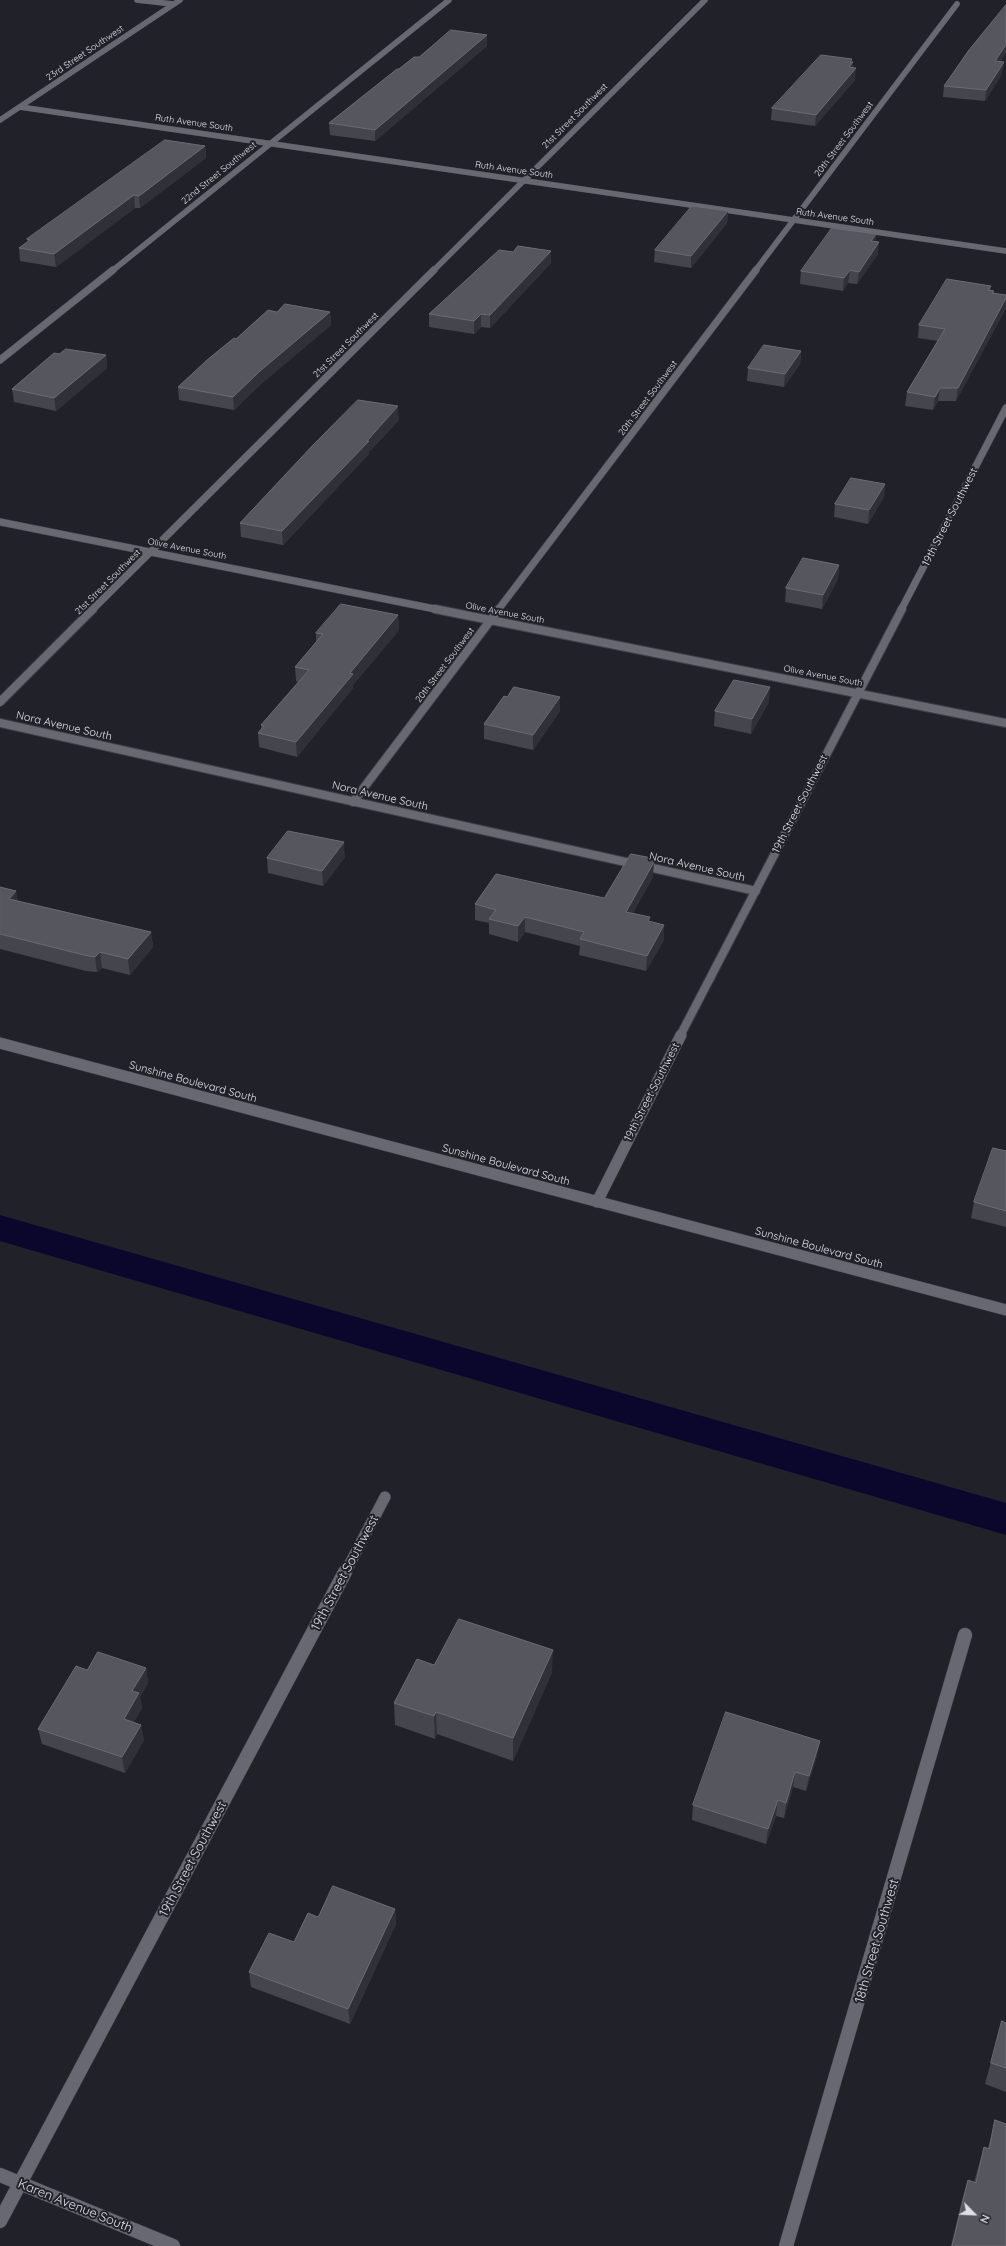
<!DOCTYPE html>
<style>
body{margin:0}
#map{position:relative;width:1006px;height:2246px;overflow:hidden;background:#212229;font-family:Quicksand,sans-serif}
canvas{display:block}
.north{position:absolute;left:954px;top:2194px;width:40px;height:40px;-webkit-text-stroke:3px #212229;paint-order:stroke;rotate:114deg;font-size:11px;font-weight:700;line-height:16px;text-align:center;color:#dfe0e5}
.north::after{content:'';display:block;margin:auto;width:14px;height:18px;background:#dfe0e5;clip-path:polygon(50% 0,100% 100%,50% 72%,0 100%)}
</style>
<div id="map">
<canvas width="1006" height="2246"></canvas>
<div class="north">N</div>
</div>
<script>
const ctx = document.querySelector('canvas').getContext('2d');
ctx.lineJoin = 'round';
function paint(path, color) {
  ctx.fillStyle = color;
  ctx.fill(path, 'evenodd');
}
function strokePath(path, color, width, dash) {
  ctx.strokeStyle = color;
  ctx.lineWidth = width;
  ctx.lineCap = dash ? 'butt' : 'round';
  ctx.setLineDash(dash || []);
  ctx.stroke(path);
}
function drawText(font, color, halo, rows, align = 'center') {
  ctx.font = font + ' Quicksand,sans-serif';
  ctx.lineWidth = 4;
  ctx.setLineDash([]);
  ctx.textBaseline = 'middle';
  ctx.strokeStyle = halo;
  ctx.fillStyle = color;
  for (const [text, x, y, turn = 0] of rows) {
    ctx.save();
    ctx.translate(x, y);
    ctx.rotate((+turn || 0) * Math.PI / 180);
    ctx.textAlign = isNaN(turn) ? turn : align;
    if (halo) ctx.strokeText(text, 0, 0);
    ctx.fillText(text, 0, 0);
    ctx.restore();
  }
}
paint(new Path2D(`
 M0,1215L1006,1503V1535L0,1241Z`), '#0b062c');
const minorFar4 = new Path2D(`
 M137,0L173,4
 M20,107L1006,251
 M0,120L180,0
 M112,271L449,0
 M433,271L705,0
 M755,271L957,4`);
const minorFar3 = new Path2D(`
 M0,360L113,270
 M0,522L440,610
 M92,610L434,270
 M498,610L756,270
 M901,610L1006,408`);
const minorFar2 = new Path2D(`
 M435,609L1006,723
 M0,702L93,609
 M0,723L756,891
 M353,802L499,609
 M680,1036L902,609`);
const minorFar1 = new Path2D(`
 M0,1043L1006,1310
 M597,1202L681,1035
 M345,1573L385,1497`);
const minor = new Path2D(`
 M0,2175L173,2246
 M0,2221L345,1572
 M786,2246L965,1635`);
strokePath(minorFar4, '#3e3e45', 6);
strokePath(minorFar3, '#3e3e45', 8);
strokePath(minorFar2, '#3e3e45', 10);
strokePath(minorFar1, '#3e3e45', 12);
strokePath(minor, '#3e3e45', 15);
strokePath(minorFar4, '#676871', 5.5);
strokePath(minorFar3, '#676871', 7);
strokePath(minorFar2, '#676871', 8);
strokePath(minorFar1, '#676871', 11);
strokePath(minor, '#676871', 14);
paint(new Path2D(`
 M487,35V46L375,141L330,135L329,123L399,69L419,57Z
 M852,62H853V68L855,80L815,126L771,120L772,108Z
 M1001,62L1002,74L985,101L943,97L944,86Z
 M205,146L206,158L140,208H135L56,267L20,261L19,248L28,242L27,239Z
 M728,211L727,223L691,268L654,262L655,250Z
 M876,234L875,241L878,254L857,284L848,283L843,291L800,284L801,271Z
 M551,251V263L490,328L481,327L474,334L429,327V314L513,252Z
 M991,286L990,291H994L993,294L1006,295V308L956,401H938L933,410L905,406L907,392L938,341L918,338L919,325Z
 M277,312H330L331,325L261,384L234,410L179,400L178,387L236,339Z
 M801,351L800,364L784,387L747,381L748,368Z
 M59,354L106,355L107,368L56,411L14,402L12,389Z
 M399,420L369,452V454L283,545L241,537L240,523Z
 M885,484L884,497L868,524L834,517L835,504Z
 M839,565L838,579L822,609L785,602L786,588Z
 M398,615L399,630L353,685V688L297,757L259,747L258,733L261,729V725L298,682L296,681L295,667L316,642V633Z
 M507,697L560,711L533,750L484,739V724Z
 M769,702L751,734L714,726L715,711Z
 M345,857L323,886L268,873L267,858Z
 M653,877L633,913L650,922L664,940L646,971L579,955L580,946L525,932L518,942L489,934V923L475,920V904L604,898Z
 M0,887L18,901L151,932L153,947L130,975L102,968L97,972L86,971L0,949Z
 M1006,1151V1227L971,1218L974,1202Z
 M434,1665L552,1672L513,1761L437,1734L435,1739L395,1725L394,1703Z
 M146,1668L148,1683L140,1697L142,1708L134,1722L144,1740L125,1773L42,1744L38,1729L87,1670Z
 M817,1756L806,1791L793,1787L784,1818L776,1816L766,1844L692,1820L693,1805Z
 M395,1909L396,1924L350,2024L251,1987L249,1972L294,1942L318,1917Z
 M1002,2021L1006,2023V2092L985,2084Z
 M995,2120L1006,2246H951L962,2200L968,2180L974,2182L984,2147L988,2148Z`), '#45464d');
paint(new Path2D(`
 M487,35V46L375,141V130Z
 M1006,45V54L994,72L995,61Z
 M852,59V64L853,62L852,73L856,68L855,80L815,126L816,115Z
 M1004,62L1002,74L985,101L986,90Z
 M205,146L206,158L140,208L139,196Z
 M134,195L135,208L56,267L54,254Z
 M728,211L727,223L691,268V256Z
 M876,234L874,247L871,241Z
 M879,242L878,254L857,284L859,272Z
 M551,251V263L490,328V315Z
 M850,270L848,283L843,291L844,278Z
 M1006,298V308L956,401L958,388Z
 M330,312L331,325L261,384L234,410L233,397L260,371Z
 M481,314V327L474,334V321Z
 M801,351L800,364L784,387L785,374Z
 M106,355L107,368L56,411L54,398Z
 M940,388L938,401L933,410L935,397Z
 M398,406L399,420L369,452V454L283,545L282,531L367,441Z
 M885,484L884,497L868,524L869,510Z
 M839,565L838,579L822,609L823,595Z
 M398,615L399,630L353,685V688L297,757L296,742L350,673Z
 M770,687L769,702L751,734L752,719Z
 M560,697V711L533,750V735Z
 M344,842L345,857L323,886L322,871Z
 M654,862L653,877L625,927L626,912Z
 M16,891L19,906L9,899Z
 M525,917V932L518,942V926Z
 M664,925V940L646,971L647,956Z
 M151,932L153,947L130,975L128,959Z
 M100,952L102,968L97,972L95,957Z
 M553,1650L552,1672L513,1761V1738Z
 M146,1668L148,1683L140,1697L142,1708L127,1734L124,1719L132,1691Z
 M436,1712L437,1734L435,1739L434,1716Z
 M141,1725L144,1740L125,1773L122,1757Z
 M820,1741L817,1756L806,1791L809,1776Z
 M795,1772L793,1787L784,1818L786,1803Z
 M778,1800L776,1816L766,1844L768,1829Z
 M395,1909L396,1924L350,2024L348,2009Z`), '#2f3038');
const building = new Path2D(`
 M1006,5V45L995,61L1004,62L986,90L944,86L969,50Z
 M451,30L487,35L375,130L329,123L397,69H399L414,57H419Z
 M821,55L852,59L850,62H853L849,67L856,68L816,115L772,108Z
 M165,140L205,146L139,196L134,195L54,254L19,248L30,240L27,239Z
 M692,206L728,211L691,256L655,250Z
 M832,228L876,234L871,241L879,242L859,272L850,270L844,278L801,271Z
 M518,246L551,251L490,315L481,314L474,321L429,314L499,250L513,252Z
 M947,279L991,286L988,290L994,291L992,293L1006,295V298L958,388H940L935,397L907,392L945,329L919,325Z
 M285,304L330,312L260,371L233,397L178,387L207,360L234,338L236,339L268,310L277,312Z
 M764,345L801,351L785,374L748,368Z
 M66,349L106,355L54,398L12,389L54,353L59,354Z
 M358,400L398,406L367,441H369L282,531L240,523L314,444Z
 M851,478L885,484L869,510L835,504Z
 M803,558L839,565L823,595L786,588Z
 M341,604L398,615L350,673L353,674L296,742L258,733L264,726L261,725L309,670L295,667L323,634L316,633Z
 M734,680L770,687L752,719L715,711Z
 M514,687L560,697L533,735L484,724L504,696L507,697Z
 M288,831L344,842L322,871L267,858Z
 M631,854L647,857L654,862L626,912L650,917L648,921L664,925L647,956L580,939L584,932L525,917L518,926L489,919L496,910L475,904L496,874L604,898Z
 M0,887L16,891L9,899L151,932L128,959L100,952L95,957L84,955L0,934Z
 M993,1148L1006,1151V1211L974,1202Z
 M459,1619L553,1650L513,1738L436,1712L434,1716L394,1703L417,1659L434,1665Z
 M98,1652L146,1668L132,1691L139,1693L124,1719L141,1725L122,1757L38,1729L76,1666L87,1670Z
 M726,1712L820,1741L809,1776L795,1772L786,1803L778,1800L768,1829L693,1805Z
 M333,1886L395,1909L348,2009L249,1972L269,1933L294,1942L308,1913L318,1917Z
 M1002,2021L1006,2023V2068L991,2063Z
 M995,2120L1006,2124V2246H952L968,2180L976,2183L984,2147L989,2149Z`);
paint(building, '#55565e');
strokePath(building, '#6b6c73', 1);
drawText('9px', '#dfe0e5', '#212229', [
 ["23rd Street Southwest",85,53,-34],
 ["21st Street Southwest",575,116,-45],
 ["Ruth Avenue South",194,123,8],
 ["20th Street Southwest",844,139,-53],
 ["Ruth Avenue South",514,170,8],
 ["22nd Street Southwest",219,173,-39],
 ["Ruth Avenue South",835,217,8],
 ["21st Street Southwest",346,345,-45],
 ["20th Street Southwest",648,398,-53],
 ["Olive Avenue South",187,549,11],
 ["21st Street Southwest",108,582,-45],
 ["Olive Avenue South",505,613,11],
 ["20th Street Southwest",445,665,-53],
 ["Olive Avenue South",823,676,11]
]);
drawText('11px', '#dfe0e5', '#212229', [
 ["19th Street Southwest",950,517,-63],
 ["Nora Avenue South",64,726,13],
 ["Nora Avenue South",380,796,13],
 ["19th Street Southwest",800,804,-63],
 ["Nora Avenue South",697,867,13],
 ["Sunshine Boulevard South",193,1082,15],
 ["19th Street Southwest",652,1092,-63],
 ["Sunshine Boulevard South",506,1165,15],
 ["Sunshine Boulevard South",819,1248,15]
]);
drawText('13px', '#dfe0e5', '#212229', [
 ["19th Street Southwest",345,1573,-62],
 ["19th Street Southwest",193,1859,-62],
 ["18th Street Southwest",877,1941,-74],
 ["Karen Avenue South",75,2206,22]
]);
</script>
